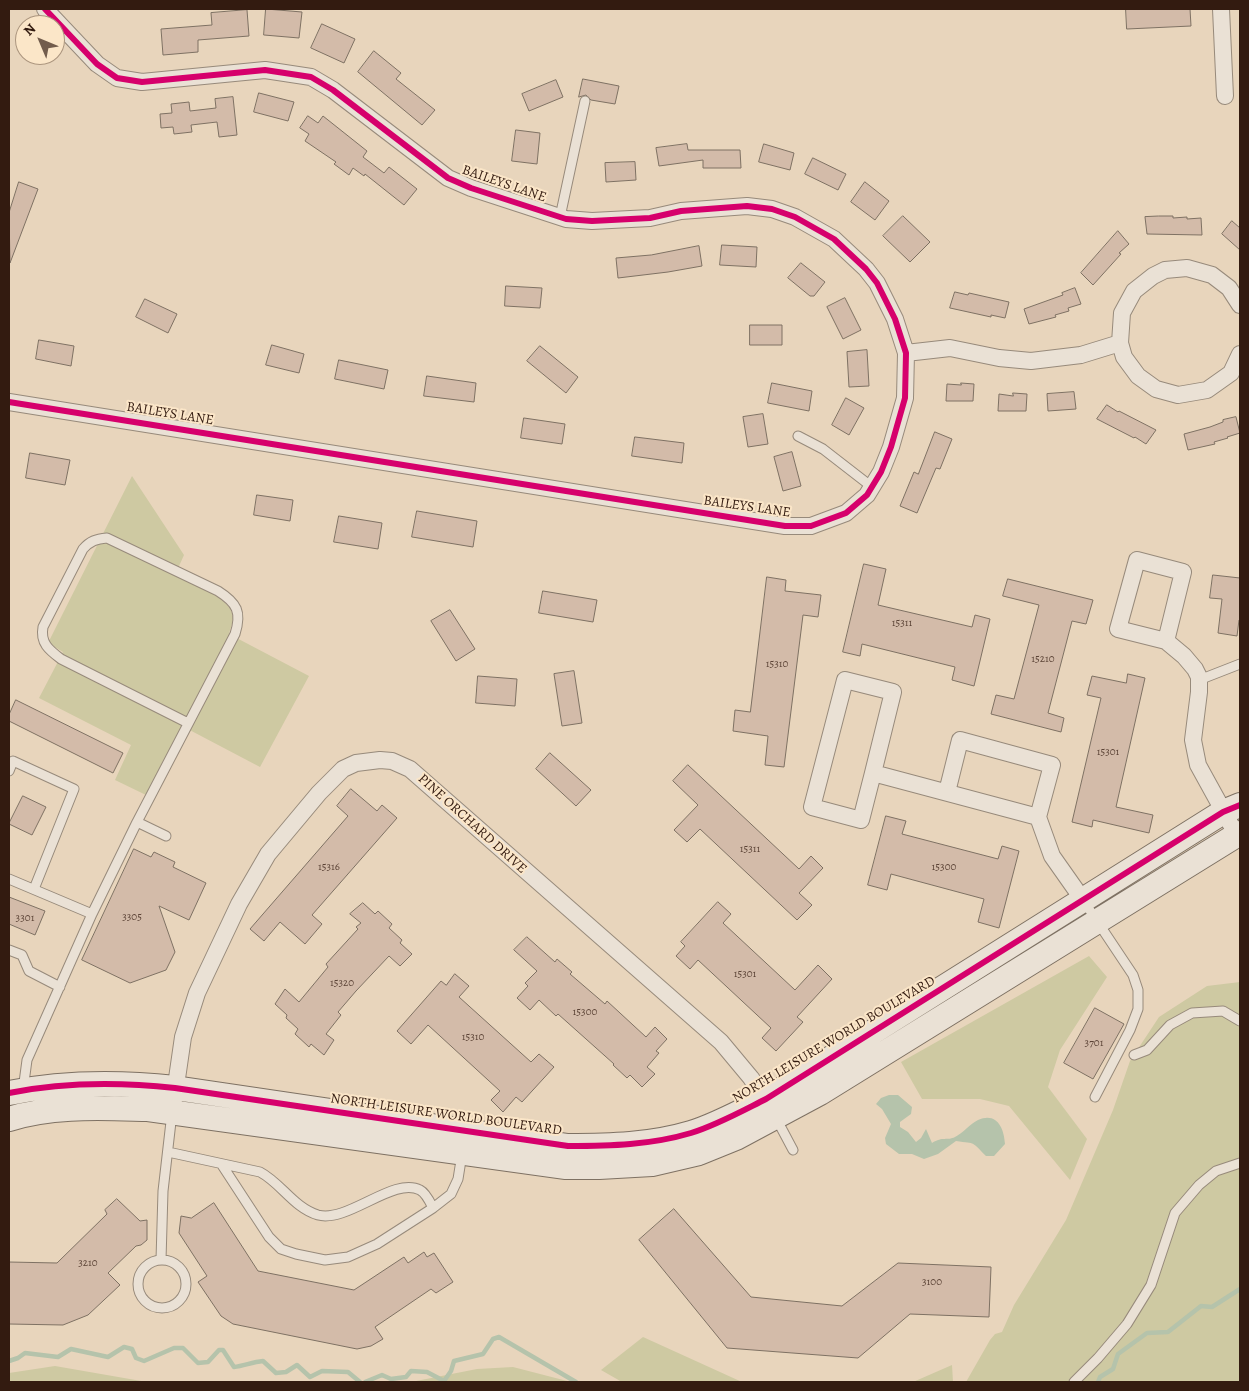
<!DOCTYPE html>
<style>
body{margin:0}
#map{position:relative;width:1249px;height:1391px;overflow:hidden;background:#e8d5bc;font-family:Alegreya,serif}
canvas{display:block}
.frame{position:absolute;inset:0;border:10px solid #331b10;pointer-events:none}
.north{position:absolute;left:15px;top:15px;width:50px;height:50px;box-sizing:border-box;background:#fbe6c8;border:1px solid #ab957e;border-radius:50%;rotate:315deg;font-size:14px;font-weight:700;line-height:20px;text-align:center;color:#331b10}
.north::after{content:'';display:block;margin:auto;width:18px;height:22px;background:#725c4c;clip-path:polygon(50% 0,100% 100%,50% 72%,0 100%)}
</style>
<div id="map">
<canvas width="1249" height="1391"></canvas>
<div class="frame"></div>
<div class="north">N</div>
</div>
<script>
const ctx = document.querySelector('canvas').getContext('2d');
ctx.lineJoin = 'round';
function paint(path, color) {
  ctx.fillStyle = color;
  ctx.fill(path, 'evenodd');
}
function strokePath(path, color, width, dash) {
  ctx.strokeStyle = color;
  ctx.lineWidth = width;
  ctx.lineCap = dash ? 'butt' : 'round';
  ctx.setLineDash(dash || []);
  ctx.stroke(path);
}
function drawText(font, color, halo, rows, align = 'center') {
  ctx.font = font + ' Alegreya,serif';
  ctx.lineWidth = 4;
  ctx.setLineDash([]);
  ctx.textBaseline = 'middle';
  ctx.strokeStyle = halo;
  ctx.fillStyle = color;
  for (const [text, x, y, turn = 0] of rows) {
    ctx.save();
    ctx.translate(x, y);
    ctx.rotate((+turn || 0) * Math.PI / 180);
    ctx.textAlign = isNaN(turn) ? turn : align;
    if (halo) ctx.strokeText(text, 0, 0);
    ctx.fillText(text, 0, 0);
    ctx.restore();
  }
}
paint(new Path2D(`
 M132,476L184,555L175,575C190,582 233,598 233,618C233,623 230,629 229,634L309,676L260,767L182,726L146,795L115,780L131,745L39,698L63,652L48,643Z
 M1089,956L1107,977L1060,1050L1048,1087L1087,1139L1070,1180L1009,1106L980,1099H922L901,1062Z
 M1240,982V1382H966L990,1340L995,1334L1002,1332L1014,1305L1066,1220L1113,1110L1130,1061L1159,1017L1207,986Z
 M643,1337L742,1382H622L601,1370Z
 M952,1365L953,1382H913Z
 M55,1366L147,1382H153H9V1373Z
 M513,1367L571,1382H411L477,1369Z`), '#cec9a2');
paint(new Path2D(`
 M889,1095H898L912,1107L911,1114L900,1122V1127L908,1132L916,1142L921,1138L926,1129L932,1143C943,1136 947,1141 955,1137C963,1133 970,1124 978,1120C997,1112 1004,1128 1005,1144L994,1156H986C971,1141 977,1144 956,1141L938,1154L924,1159L912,1154H899L886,1144L885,1138L891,1124L882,1109L876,1104L881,1098Z`), '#b5c3ab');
strokePath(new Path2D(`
 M9,1361L18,1358L25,1353L58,1357L71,1349L108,1357L124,1347L132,1349L136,1358L144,1361L174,1348H183L198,1363L208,1362L219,1350H223L234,1367C244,1366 252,1362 263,1361L276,1373L286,1372L297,1365L310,1377L322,1371L348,1372L360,1382
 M365,1382L382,1375L391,1379L406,1377L411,1371L427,1372L444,1381L451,1371L454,1361L483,1354L493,1339L499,1337L576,1382
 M1098,1382L1100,1377L1113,1369L1118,1354L1147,1333L1168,1332L1201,1306L1212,1307L1240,1289`), '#b5c3ab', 4.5);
const building = new Path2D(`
 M266,9L302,12L299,38L264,35Z
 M1126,9H1190L1191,26L1127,29Z
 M247,10L249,36L198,40V52L163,55L161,29L212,25L211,13Z
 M322,24L355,39L344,63L311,48Z
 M374,51L401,73L396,79L435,110L422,125L358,72Z
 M583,79L619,86L615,104L591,100L586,95L579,97Z
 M556,80L563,97L529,111L522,94Z
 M259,93L294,102L288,121L254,112Z
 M233,97L237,135L219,137L217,122L191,125L192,132L174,134L173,127L161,128L160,114L172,113L171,104L189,102L190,111L216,108L215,99Z
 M308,116L318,123L323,116L367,151L363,157L384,173L389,167L417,189L404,205L365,174L364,176L353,168L349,175L334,164L336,162L305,141L309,134L300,128Z
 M516,130L540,133L537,164L512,161Z
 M687,144L688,150H740L741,168H703V160L659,166L656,148Z
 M764,144L794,153L790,170L759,162Z
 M813,158L846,174L838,190L805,174Z
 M635,162L636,180L606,182L605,163Z
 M19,182L38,189L10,263L9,213Z
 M865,182L889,201L875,220L851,202Z
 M903,216L930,242L910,262L883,236Z
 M1159,216H1173V218L1187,217V219L1201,218L1202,235L1147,234L1145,217Z
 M1232,221L1240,228V250L1222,234Z
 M1118,231L1129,244L1119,253L1121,254L1093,285L1081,273Z
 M722,245L757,247L756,267L720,265Z
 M699,246L702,266L668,272L618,278L616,258L651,255Z
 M801,263L825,282L814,296H810L788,278Z
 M506,286L542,288L540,308L505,306Z
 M1075,288L1081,304L1068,308L1069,311L1055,315L1056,317L1029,324L1024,309L1063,295L1062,293Z
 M955,292L968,295L969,293L1009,302L1005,318L991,315V317L950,308Z
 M845,298L861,330L843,339L827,307Z
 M145,299L177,314L168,333L136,317Z
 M750,325H782V345H750Z
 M39,340L74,346L71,366L36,359Z
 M272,345L304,354L299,373L266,365Z
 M540,346L578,377L566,393L527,361Z
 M867,350L869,386L849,387L847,352Z
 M339,360L388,370L384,389L335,379Z
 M427,376L476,383L474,402L424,396Z
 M772,383L812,391L809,411L768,403Z
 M961,383L974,384L973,401H946L947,384L961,385Z
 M1074,392L1076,409L1048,411L1047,394Z
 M1013,393L1027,394L1026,411H998L999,394L1013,396Z
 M846,398L864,408L849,435L832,425Z
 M1107,405L1118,412L1119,411L1156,430L1146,444L1135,437L1134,438L1097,419Z
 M763,414L768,444L748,447L743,417Z
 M1236,417L1240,433L1227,437L1228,438L1214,442L1215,444L1188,450L1184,434L1210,427L1223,422V420Z
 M524,418L565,424L562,444L521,438Z
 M935,432L952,439L940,469L936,468L917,513L900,506L914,472L918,474Z
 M635,437L684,443L682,463L632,456Z
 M792,452L801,486L783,491L774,457Z
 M30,453L70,460L65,485L26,478Z
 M257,495L293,500L290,521L254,515Z
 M417,511L477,521L473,547L412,537Z
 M339,516L382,523L378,549L334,542Z
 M864,564L886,569L878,605L972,627L975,615L990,619L974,686L952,680L955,667L862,644L860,656L843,652Z
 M1213,575L1240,578V620H1239L1237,636L1218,633L1222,599L1210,598Z
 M767,577L786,580L785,591L821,595L818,617L803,615L784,767L765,765L768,736L733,731L735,710L750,712Z
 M1008,579L1093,600L1086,624L1072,621L1048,713L1064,718L1061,732L991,714L996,695L1014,699L1039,605L1003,596Z
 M543,591L597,600L593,622L539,613Z
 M450,610L475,649L456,661L431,621Z
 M574,671L582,723L562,726L554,674Z
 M1128,674L1145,678L1116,807L1153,815L1149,833L1093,820L1092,827L1072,822L1101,698L1087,695L1092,676L1126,683Z
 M478,676L517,679L515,706L476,703Z
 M16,700L123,753L113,773L9,721V715Z
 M550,753L591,790L576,806L536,769Z
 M688,765L799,869L811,856L823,868L799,893L812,905L797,920L700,829L687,842L674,830L698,805L673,781Z
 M351,789L377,811L382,805L397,818L312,915L322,924L305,944L280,922L264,941L250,929L348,816L337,806Z
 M23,796L46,807L32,835L9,824Z
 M886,816L906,821L902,834L998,859L1002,846L1019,851L999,928L978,922L984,899L891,874L887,890L868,885Z
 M134,849L151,857L154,852L175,862L173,867L206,883L189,920L159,906L175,952L166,970L130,983L82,960Z
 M9,897L45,911L35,935L9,924Z
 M718,902L731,914L723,923L795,990L818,965L832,979L797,1017L803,1022L776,1051L762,1038L771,1028L698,960L690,969L676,956L685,946L681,942Z
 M363,903L375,914L378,911L392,924L389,928L402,940L400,943L412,954L400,966L389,956L356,991L338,1012L341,1015L326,1034L334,1040L324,1055L311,1044L309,1047L295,1034L298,1029L286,1018L287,1015L275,1004L285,989L299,1002L328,967L326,964L358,929L356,927L361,923L350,914Z
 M527,937L555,962L557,959L572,972L570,974L605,1004L607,1001L646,1037L655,1027L667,1039L656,1051L659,1053L647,1067L655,1074L642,1087L630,1075L627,1078L613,1065L614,1064L558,1014L556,1016L539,1000L530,1010L517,998L528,986L525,983L537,971L514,950Z
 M455,974L469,986L459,997L531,1062L539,1054L554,1067L522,1102L516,1097L503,1112L491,1100L500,1091L428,1025L411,1044L397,1031L441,981L446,985Z
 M1095,1008L1124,1024L1093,1079L1064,1063Z
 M117,1199L140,1221L147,1220V1240L141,1245L136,1246L108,1273L120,1285L88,1315L63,1325L9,1324V1262L57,1263L107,1214L105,1210Z
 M214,1203L258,1271L354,1290L404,1257L408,1263L424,1252L427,1257L434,1253L453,1282L436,1293L431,1289L375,1327L383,1339L371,1346L357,1349L233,1324L221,1316L198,1282L207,1276L179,1233L181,1216L191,1218Z
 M674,1209L751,1297L842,1306L898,1263L991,1267L989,1317L910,1314L858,1358L727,1348L639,1240Z`);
paint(building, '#d3bba9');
strokePath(building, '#7e7163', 1);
const lane = new Path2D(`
 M560,217L585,101
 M798,436L823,449L872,487
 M1199,680L1240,664
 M9,771L13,761L74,789L34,889
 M137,822L166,836
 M9,879L92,914
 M1083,900L1133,975L1138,990V1009L1130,1030L1095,1097
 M9,950L22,955L29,971L60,987
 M1134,1055L1147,1050L1170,1025L1192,1013L1223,1011L1240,1021
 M23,1090L27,1060L92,914L137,822L235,634C242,612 237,603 218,591L107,538C96,539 90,541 83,549L43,627C40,643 49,650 61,659L188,723
 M776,1118L793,1150
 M168,1152L260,1172C281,1183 294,1208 318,1215C348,1223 394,1176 420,1190C426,1193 430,1202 433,1208
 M222,1165L269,1237L281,1249L296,1254L325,1260L348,1257L377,1244L433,1208L451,1194L458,1179L462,1154
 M161,1260L163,1191L172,1113
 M138 1284a24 24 0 1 1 48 0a24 24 0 1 1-48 0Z
 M1074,1382L1098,1358L1127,1324L1151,1285L1175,1213L1199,1185L1216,1171L1240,1163`);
const street = new Path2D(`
 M1221,9L1225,96
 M1240,305L1229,288L1212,275L1187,268L1165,270L1153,276L1134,291L1122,313L1120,343L1124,357L1138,376L1156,389L1178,395L1207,390L1231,373L1240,354
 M906,353L950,348L999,358L1031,361L1081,355L1120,343
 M9,402L785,526H811L846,513L867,495L881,472L891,447L905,398L906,353L895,319L877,283L866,269L834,239L795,217L772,209L747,206L681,211L650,218L592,221L566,219L471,188L448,178L333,90L311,77L265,70L142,82L117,78L97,64L45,9
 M1166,641L1183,572L1137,560L1118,629L1166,641L1184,656L1195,669L1199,677V692L1193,740L1198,765L1236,834
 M873,773L861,820L812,807L845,680L893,692L873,773L1038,817L1052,856L1083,900
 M947,792L960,740L1052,765L1038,817
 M172,1113L183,1037L197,993L239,904L268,854L319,793L343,769L356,763L380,760L392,761L410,769L721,1042L751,1078L770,1107`);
const secondary = new Path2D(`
 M9,1093C64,1082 119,1082 175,1088L568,1146C610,1146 651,1145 691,1133C717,1125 742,1111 766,1099L1223,812L1240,805
 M9,1119C53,1105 102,1108 148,1109L566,1167H599L652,1164L699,1153L736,1138L820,1093L1240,833`);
strokePath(lane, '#978a7b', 11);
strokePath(street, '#978a7b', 18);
strokePath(secondary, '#7e7163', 26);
strokePath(lane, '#eae1d5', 9);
strokePath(street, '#eae1d5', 16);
strokePath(secondary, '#eae1d5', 24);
strokePath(new Path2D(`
 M9,402L785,526H811L846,513L867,495L881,472L891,447L905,398L906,353L895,319L877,283L866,269L834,239L795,217L772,209L747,206L681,211L650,218L592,221L566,219L471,188L448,178L333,90L311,77L265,70L142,82L117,78L97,64L45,9
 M9,1093C64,1082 119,1082 175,1088L568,1146C610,1146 651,1145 691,1133C717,1125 742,1111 766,1099L1223,812L1240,805`), '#d6006c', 6);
drawText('11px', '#5b4336', null, [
 ["15311",902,623],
 ["15210",1043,659],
 ["15310",777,664],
 ["15301",1108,752],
 ["15311",750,849],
 ["15316",329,867],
 ["15300",944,867],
 ["3305",132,917],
 ["3301",25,918],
 ["15301",745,974],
 ["15320",342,983],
 ["15300",585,1012],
 ["15310",473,1037],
 ["3701",1094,1043],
 ["3210",88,1263],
 ["3100",932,1282]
]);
drawText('14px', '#331b10', '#fbe6c8', [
 ["BAILEYS LANE",504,184,19],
 ["BAILEYS LANE",170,414,9],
 ["BAILEYS LANE",747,507,8],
 ["PINE ORCHARD DRIVE",472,824,42],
 ["NORTH LEISURE WORLD BOULEVARD",834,1040,-31],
 ["NORTH LEISURE WORLD BOULEVARD",446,1115,8]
]);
</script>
